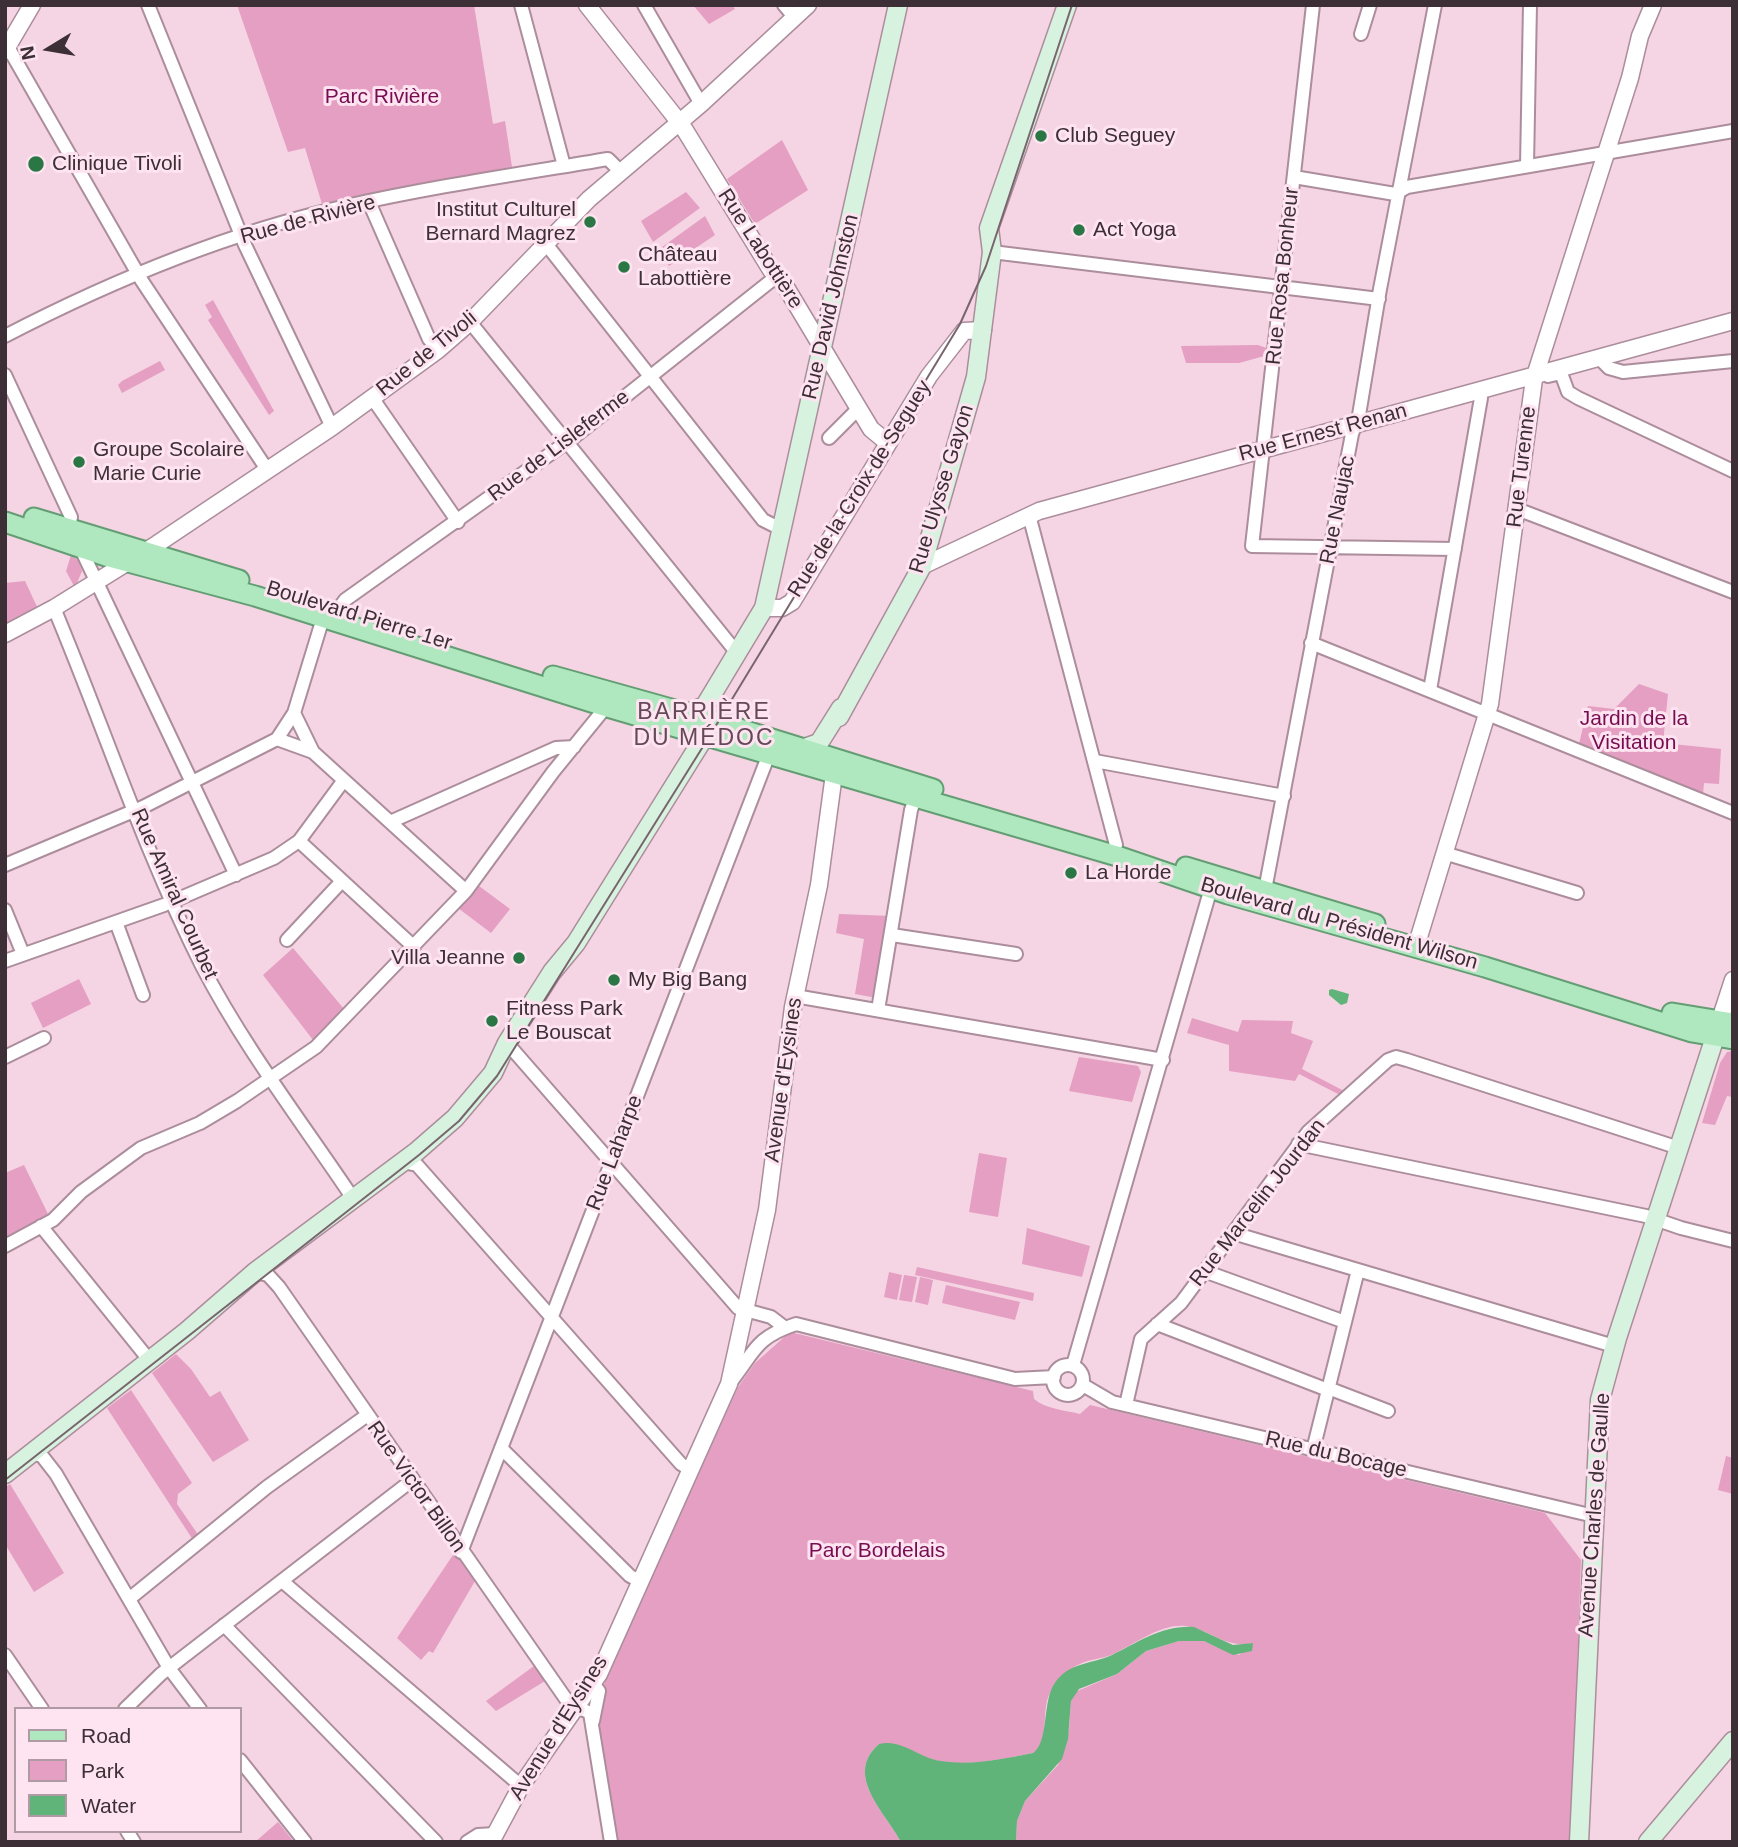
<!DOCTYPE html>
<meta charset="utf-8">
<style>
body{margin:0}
#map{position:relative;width:1738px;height:1847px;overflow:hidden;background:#f5d4e3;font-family:Helvetica,sans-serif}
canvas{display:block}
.frame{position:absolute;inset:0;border:7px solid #3c2f35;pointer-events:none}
.legend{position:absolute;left:14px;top:1707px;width:228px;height:126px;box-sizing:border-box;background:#fee3f0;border:2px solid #b09ba5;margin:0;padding:9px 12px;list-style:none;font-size:21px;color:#3c2f35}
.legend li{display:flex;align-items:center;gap:14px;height:35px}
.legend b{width:35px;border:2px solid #b09ba5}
.north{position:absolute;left:14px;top:14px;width:70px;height:70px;-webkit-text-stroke:5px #fee3f0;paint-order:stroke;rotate:259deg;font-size:19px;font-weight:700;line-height:28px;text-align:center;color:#3c2f35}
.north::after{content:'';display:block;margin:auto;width:24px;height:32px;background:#3c2f35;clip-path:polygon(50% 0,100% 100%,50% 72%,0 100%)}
</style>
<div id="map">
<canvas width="1738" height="1847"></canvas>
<div class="frame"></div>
<ul class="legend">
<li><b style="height:9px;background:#afe8bf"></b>Road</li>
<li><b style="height:19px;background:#e49fc2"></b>Park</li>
<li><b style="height:19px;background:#60b479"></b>Water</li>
</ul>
<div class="north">N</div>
</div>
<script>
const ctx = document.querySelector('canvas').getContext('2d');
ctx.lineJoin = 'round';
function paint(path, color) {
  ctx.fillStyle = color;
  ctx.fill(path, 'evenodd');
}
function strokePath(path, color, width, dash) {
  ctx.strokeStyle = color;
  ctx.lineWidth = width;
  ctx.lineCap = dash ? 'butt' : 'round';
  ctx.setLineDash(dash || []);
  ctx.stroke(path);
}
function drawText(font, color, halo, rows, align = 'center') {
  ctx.font = font + ' Helvetica,sans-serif';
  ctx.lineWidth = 6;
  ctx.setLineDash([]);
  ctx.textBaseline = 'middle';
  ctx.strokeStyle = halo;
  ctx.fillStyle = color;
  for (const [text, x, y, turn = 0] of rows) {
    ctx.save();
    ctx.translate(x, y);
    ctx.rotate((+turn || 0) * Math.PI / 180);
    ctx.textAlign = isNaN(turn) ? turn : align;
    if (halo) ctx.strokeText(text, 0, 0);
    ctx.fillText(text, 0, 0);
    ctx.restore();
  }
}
paint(new Path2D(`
 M237,5H474L493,124L505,121L512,167L322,204L305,148L288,152Z
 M693,5H732L735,9L709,24Z
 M782,140L808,190L755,224L727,179Z
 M686,192L700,208L653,242L641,221Z
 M705,216L715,235L669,266L658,250Z
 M213,300L274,411L269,415L208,320L212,317L205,305Z
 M1258,345L1269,349L1268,355L1239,363H1186L1181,346Z
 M160,361L165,370L122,393L118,385L122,381Z
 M71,555L78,560L82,571L75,588L66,571Z
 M25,581L39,611L5,628V583Z
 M1639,684L1668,694L1663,743L1721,749L1719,784L1704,783L1703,794L1579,744L1588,706L1614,709Z
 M479,886L510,909L491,933L458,908Z
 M839,914L892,916L877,998L855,994L864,939L836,933Z
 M293,948L344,1009L313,1040L263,975Z
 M79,979L91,1004L43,1028L31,1003Z
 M1192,1018L1238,1032L1242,1020L1293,1021L1291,1033L1313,1041L1302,1069L1346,1092L1342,1096L1299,1074L1295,1081L1229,1071V1045L1187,1033Z
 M1733,1051V1097L1727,1096L1715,1125L1702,1123L1720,1063L1727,1052Z
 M1079,1057L1138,1066L1141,1072L1132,1102L1069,1091Z
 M979,1153L1007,1158L998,1217L969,1212Z
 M24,1165L49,1216L5,1241V1173Z
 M1027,1228L1090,1246L1082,1277L1022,1264Z
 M917,1267L1034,1293L1033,1301L915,1275Z
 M889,1272L902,1275L897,1300L884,1297Z
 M904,1275L917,1277L912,1302L899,1300Z
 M920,1277L933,1280L928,1305L915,1302Z
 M946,1285L1020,1302L1015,1320L942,1303Z
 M790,1332L1033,1391L1034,1399C1045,1409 1065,1410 1080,1414L1090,1405L1545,1513L1581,1560L1571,1842H1016L1017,1821L1025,1801L1058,1765L1069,1730L1071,1701L1075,1692L1117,1674L1146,1651L1179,1641H1204L1239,1655L1253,1643C1226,1649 1211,1630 1186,1626C1160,1623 1134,1645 1111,1655C1101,1659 1090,1659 1080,1664C1071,1667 1063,1678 1056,1685C1036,1703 1054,1739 1033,1753C1002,1759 969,1767 938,1761C917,1756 901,1747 879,1744C843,1775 886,1813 901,1842H618L598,1733L605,1679L738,1387L755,1363Z
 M176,1354L191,1369L210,1397L220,1391L249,1440L213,1462L152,1373Z
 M131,1390L192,1483L178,1494L177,1504L199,1536L195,1543L107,1408Z
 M1726,1456L1733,1458V1494L1718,1490Z
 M10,1484L64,1573L34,1592L5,1544V1488Z
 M455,1552L475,1581L433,1653L429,1651L421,1660L397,1638Z
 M534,1666L545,1681L496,1711L486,1701Z
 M278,1822L294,1842H255Z`), '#e49fc2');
paint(new Path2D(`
 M1332,989L1349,994L1347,1003L1341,1005L1329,995V990Z
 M1194,1627L1233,1645L1253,1643L1252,1651L1233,1655L1204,1641H1179L1146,1651L1117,1674L1079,1689L1071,1701L1068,1739L1062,1759L1025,1801L1017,1821L1016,1842H901C886,1813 843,1775 879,1744C901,1738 919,1758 941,1761C972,1766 1002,1759 1033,1753C1048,1743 1043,1707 1052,1688C1065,1662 1090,1665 1112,1655C1139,1642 1162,1625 1194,1627Z`), '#60b479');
const minor = new Path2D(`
 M148,5L245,245L332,427
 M521,5L564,166
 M644,5L701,104
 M784,5L794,17
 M1313,5L1252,546L1455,549
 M1361,34L1370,5
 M8,47L142,281L268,471
 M1527,166L1530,5
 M1294,177L1395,194L1407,187L1733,131
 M369,202L429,339L438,350
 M546,244L763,520L781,529
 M992,252L1379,299
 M470,322L737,653
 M5,336C111,281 225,234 342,207C430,187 519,174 608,159L621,172
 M1598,357L1609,368L1623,372L1733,361
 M5,375L71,517L69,528
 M1548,376L1561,373L1568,392L1578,398L1733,471
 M373,399L458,522
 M829,438L858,409
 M1517,509L1733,592
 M1029,515L1116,845
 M80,547L236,875
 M54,608C104,727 144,851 202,966C244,1047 301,1121 352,1197
 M338,610L345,600L574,437L777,276
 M1311,643L1733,813
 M1430,690L1481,398L1479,390
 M294,713L313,752L277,739L294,713L323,618
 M313,752L466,891
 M1095,761L1284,796
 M390,822L556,748L574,747
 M299,841L414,947
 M1444,853L1577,893
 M5,865L143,807L277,739
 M1265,890L1352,434L1359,415L1380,289L1435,5
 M5,910L23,954
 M116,922L143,995
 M892,935L1016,954
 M287,940L342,881
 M5,961L164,905L274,858L299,841L344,780
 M795,996L1163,1060
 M878,1010L911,810L916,796
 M507,1043L738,1308L771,1317L784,1327
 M5,1057L44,1038
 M1298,1144L1646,1216L1681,1228L1733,1241
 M403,1162L417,1165L681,1464L689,1469
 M41,1226L150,1361
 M1233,1233L1614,1346
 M5,1246L53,1220L81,1192L141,1148L200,1123L237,1101L316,1047L466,891L553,772L601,713L603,700
 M1204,1271L1345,1322
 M255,1272L268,1275L279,1287L568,1702L590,1713L611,1842
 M1157,1324L1328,1390
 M1073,1365L1211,888L1209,882
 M1053 1380a15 15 0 1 1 30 0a15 15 0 1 1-30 0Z
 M730,1383C755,1352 754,1338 796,1324L1015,1379L1054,1377
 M1083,1385L1112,1402L1594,1516
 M1328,1388L1388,1411
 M1126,1405L1141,1339L1181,1303L1308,1132L1388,1060L1396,1057L1407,1060L1679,1148
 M501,1448L630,1576L638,1580
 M1313,1450L1358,1270
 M31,1453L42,1456L56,1474L169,1668L200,1709
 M461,1552L769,754
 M282,1581L521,1786
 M129,1599L267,1487L366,1416
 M224,1625L436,1842
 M5,1655L42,1709
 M593,1683L599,1691L593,1721
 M125,1709L161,1674L411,1481
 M240,1760L305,1842
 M127,1831L134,1842
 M467,1842L478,1835L495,1834`);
const tertiary = new Path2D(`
 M587,5L683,127L771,270L784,284L871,429L888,443
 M5,51L32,5
 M922,566L1039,511L1733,321
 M764,608H782L792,602L929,376L964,331L983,330
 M5,634L54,608L157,544L332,427L438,350L470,322L589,199L701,104L808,5
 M1419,937L1490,704L1534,379L1630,78L1640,36L1653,5
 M1716,1032L1733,980
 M491,1842L521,1786L599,1674L729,1384L767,1210L793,1007L819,885L834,774L846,772`);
const secondary = new Path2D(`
 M680,716L705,706L764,608L898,5
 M839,717L922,566L976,377L992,252L989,228L1067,5
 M796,751L819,743L841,708
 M5,1474L187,1331L255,1272L416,1152L455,1118L493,1073L507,1043L552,972L576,943L705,736L718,735
 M1579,1842L1600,1400L1617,1338L1715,1037
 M1648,1842L1733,1741`);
const primary = new Path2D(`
 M34,518L239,580
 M5,522L106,556L255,596L604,706L1117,856L1228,894L1485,967L1692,1032L1733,1039
 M553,676L714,721L933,789
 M1186,867L1375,924
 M1672,1013L1733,1023`);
strokePath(minor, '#ac8d9c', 16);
strokePath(tertiary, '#ac8d9c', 19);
strokePath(secondary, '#ac8d9c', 21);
strokePath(primary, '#649d73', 23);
strokePath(minor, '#fff', 12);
strokePath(tertiary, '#fff', 16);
strokePath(secondary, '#d7f3df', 18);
strokePath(primary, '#afe8bf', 19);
strokePath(new Path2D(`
 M5,1480L419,1155L459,1121L497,1076L709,737L960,324L986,266L1072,5`), '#79656e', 2);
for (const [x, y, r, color] of [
 [1041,136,7,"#2b7645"],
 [36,164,9,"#2b7645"],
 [590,222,7,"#2b7645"],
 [1079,230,7,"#2b7645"],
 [624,267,7,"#2b7645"],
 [79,462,7,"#2b7645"],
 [1071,873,7,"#2b7645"],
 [519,958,7,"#2b7645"],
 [614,980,7,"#2b7645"],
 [492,1021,7,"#2b7645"]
]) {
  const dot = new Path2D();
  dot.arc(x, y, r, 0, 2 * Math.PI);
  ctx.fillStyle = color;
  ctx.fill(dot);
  strokePath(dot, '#fee3f0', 2.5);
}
drawText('21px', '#770d51', '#fee3f0', [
 ["Parc Rivière",382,97],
 ["Jardin de la",1634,719],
 ["Visitation",1634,743],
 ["Parc Bordelais",877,1551]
]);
drawText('21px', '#3c2f35', '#fee3f0', [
 ["Club Seguey",1055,136],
 ["Clinique Tivoli",52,164],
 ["Institut Culturel",576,210,"right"],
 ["Bernard Magrez",576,234,"right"],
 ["Act Yoga",1093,230],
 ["Château",638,255],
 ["Labottière",638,279],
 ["Groupe Scolaire",93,450],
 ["Marie Curie",93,474],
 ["La Horde",1085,873],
 ["Villa Jeanne",505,958,"right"],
 ["My Big Bang",628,980],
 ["Fitness Park",506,1009],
 ["Le Bouscat",506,1033]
], 'left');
drawText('21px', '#3c2f35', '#fee3f0', [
 ["Rue de Rivière",308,220,-15],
 ["Rue Labottière",760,249,57],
 ["Rue Rosa Bonheur",1283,276,-84],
 ["Rue David Johnston",831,307,-77],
 ["Rue de Tivoli",427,354,-39],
 ["Rue Ernest Renan",1323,433,-15],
 ["Rue de Lisleferme",559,446,-37],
 ["Rue Turenne",1522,467,-83],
 ["Rue de la Croix de Seguey",860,489,-58],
 ["Rue Ulysse Gayon",942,489,-73],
 ["Rue Naujac",1338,510,-79],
 ["Boulevard Pierre 1er",359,616,17],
 ["Rue Amiral Courbet",174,894,66],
 ["Boulevard du Président Wilson",1339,924,16],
 ["Avenue d'Eysines",784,1080,-82],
 ["Rue Laharpe",615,1153,-69],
 ["Rue Marcelin Jourdan",1258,1203,-52],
 ["Rue du Bocage",1336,1455,13],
 ["Rue Victor Billon",416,1487,55],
 ["Avenue Charles de Gaulle",1595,1515,-86],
 ["Avenue d'Eysines",559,1728,-58]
]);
ctx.letterSpacing = '2px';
drawText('23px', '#654957', '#fee3f0', [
 ["BARRIÈRE",704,713],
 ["DU MÉDOC",704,739]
]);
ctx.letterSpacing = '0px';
</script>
